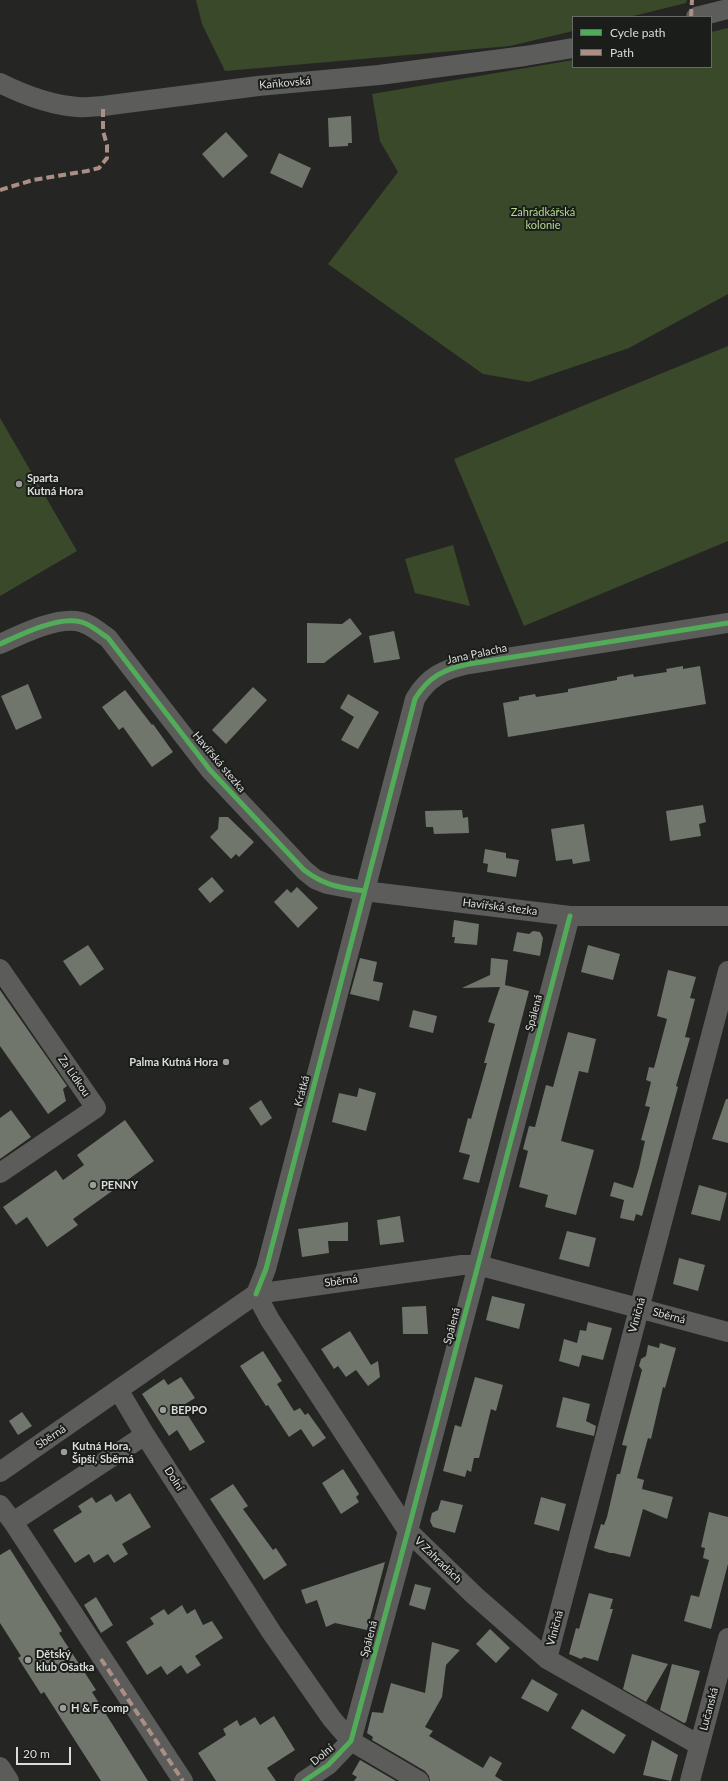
<!DOCTYPE html>
<meta charset="utf-8">
<style>
body{margin:0}
#map{position:relative;width:728px;height:1781px;overflow:hidden;background:#252624;font-family:Lato,sans-serif}
canvas{display:block}
.legend{position:absolute;left:572px;top:16px;width:140px;height:52px;box-sizing:border-box;background:#1b1d1a;border:1px solid #686a67;margin:0;padding:5px 7px;list-style:none;font-size:12px;color:#dbddda}
.legend li{display:flex;align-items:center;gap:8px;height:20px}
.legend b{width:20px;border:1px solid #686a67}
.scale{position:absolute;left:16px;top:1747px;width:55px;height:18px;box-sizing:border-box;border:2px solid #dbddda;border-top:0;padding-left:5px;font-size:12px;line-height:14px;white-space:nowrap;color:#dbddda;-webkit-text-stroke:3px #1b1d1a;paint-order:stroke}
</style>
<div id="map">
<canvas width="728" height="1781"></canvas>
<ul class="legend">
<li><b style="height:5px;background:#51ab58"></b>Cycle path</li>
<li><b style="height:5px;background:#ac8f84"></b>Path</li>
</ul>
<div class="scale">20 m</div>
</div>
<script>
const ctx = document.querySelector('canvas').getContext('2d');
ctx.lineJoin = 'round';
function paint(path, color) {
  ctx.fillStyle = color;
  ctx.fill(path, 'evenodd');
}
function strokePath(path, color, width, dash) {
  ctx.strokeStyle = color;
  ctx.lineWidth = width;
  ctx.lineCap = dash ? 'butt' : 'round';
  ctx.setLineDash(dash || []);
  ctx.stroke(path);
}
function drawText(font, color, halo, rows, align = 'center') {
  ctx.font = font + ' Lato,sans-serif';
  ctx.lineWidth = 4;
  ctx.setLineDash([]);
  ctx.textBaseline = 'middle';
  ctx.strokeStyle = halo;
  ctx.fillStyle = color;
  for (const [text, x, y, turn = 0] of rows) {
    ctx.save();
    ctx.translate(x, y);
    ctx.rotate((+turn || 0) * Math.PI / 180);
    ctx.textAlign = isNaN(turn) ? turn : align;
    if (halo) ctx.strokeText(text, 0, 0);
    ctx.fillText(text, 0, 0);
    ctx.restore();
  }
}
paint(new Path2D(`
 M196,0H687L686,3L629,17H573V31L510,46L225,71L202,24Z
 M728,28V294L629,348L529,382L483,374L328,264L398,172L380,141L372,94L573,60V67H711V32Z
 M728,346V541L524,626L454,459Z
 M0,418L77,551L0,596Z
 M453,545L470,606L415,593L405,559Z`), '#394929');
paint(new Path2D(`
 M351,116L352,143H348V146L329,147L328,118Z
 M226,132L248,156L223,178L202,154Z
 M279,153L311,168L302,188L270,173Z
 M350,618L362,634L324,663H307V623L342,624Z
 M394,631L400,659L374,663L369,636Z
 M683,666V669L700,666L706,704L508,737L503,703L519,700V697L535,694L536,697L568,692V689L617,680V677L633,674L634,677L667,672L666,669Z
 M28,684L42,718L16,730L1,696Z
 M253,687L267,700L226,744L212,730Z
 M125,690L152,725L153,724L173,752L152,767L123,727L119,730L102,707Z
 M348,694L379,712L358,749L341,740L354,717L340,708Z
 M703,805L706,822L699,824L701,836L670,841L666,811Z
 M462,810L463,818L468,817L469,833L434,834L433,827H426L425,811Z
 M219,817H228L254,842L239,857L236,854L231,859L210,837L218,829Z
 M584,824L590,861L573,864L572,859L556,861L551,829Z
 M485,849L506,853V858L519,860L516,877L487,872L488,864L483,863Z
 M212,877L224,891L210,903L198,889Z
 M297,887L318,908L298,928L274,902L287,889L291,893Z
 M454,920L479,924L477,945L454,943L455,937H452Z
 M533,931L540,932L543,938L540,956L513,951L517,932L529,934Z
 M88,945L104,969L80,986L63,961Z
 M588,945L620,954L613,980L581,972Z
 M360,958L377,962L373,981L383,983L379,1001L350,994Z
 M491,958L508,960L505,985L529,991L479,1183L463,1179L470,1155L459,1152L468,1118L471,1119L487,1063H484L495,1024L488,1022L500,987L462,988L490,975Z
 M668,970L696,977L690,998L695,999L685,1037L690,1038L676,1086L678,1087L660,1152L642,1216L636,1214L634,1221L620,1218L624,1200L610,1196L614,1182L633,1188L639,1168L645,1141L641,1140L650,1107L645,1106L651,1082L646,1080L649,1067L654,1068L667,1019L657,1016Z
 M0,990L67,1086L63,1089L66,1101L48,1114L0,1046Z
 M413,1010L437,1016L433,1033L409,1027Z
 M568,1032L596,1039L588,1073L579,1071L561,1141L594,1150L576,1215L545,1207L548,1195L519,1187L528,1151L523,1149L529,1126L535,1127L546,1085L553,1087Z
 M359,1088L376,1093L366,1131L332,1122L339,1093L357,1097Z
 M726,1099H728V1143L712,1139Z
 M261,1100L272,1118L261,1126L249,1108Z
 M11,1110L31,1137L0,1159V1118Z
 M125,1120L154,1161L73,1219L78,1225L47,1247L27,1217L16,1225L3,1207L56,1170L63,1180L84,1165L77,1155Z
 M699,1185L727,1193L720,1221L691,1214Z
 M400,1216L404,1242L380,1245L377,1220Z
 M348,1222V1241H328L329,1253L302,1257L298,1229Z
 M567,1231L596,1238L589,1267L559,1259Z
 M679,1258L705,1265L698,1291L673,1284Z
 M492,1296L525,1304L519,1329L486,1320Z
 M426,1306L428,1334H403L402,1307Z
 M588,1322L612,1328L603,1360L582,1355L579,1367L559,1361L564,1339L577,1343L580,1330L586,1331Z
 M350,1331L371,1365L378,1361L380,1377L368,1386L356,1370L346,1377L338,1366L334,1369L321,1349Z
 M660,1343L676,1348L665,1388L663,1387L651,1439L648,1438L637,1478L644,1480L642,1489L673,1497L667,1519L643,1509L630,1557L613,1553H610L594,1548L601,1524L604,1525L607,1517L617,1474H620L627,1446L622,1445L642,1370L639,1366L641,1359L646,1356L648,1345L659,1348Z
 M263,1351L282,1381L277,1384L294,1411L300,1408L305,1415L308,1413L326,1438L313,1447L301,1429L289,1437L268,1405L266,1406L240,1366Z
 M181,1377L195,1398L182,1406L205,1442L190,1451L177,1430L169,1436L142,1394L164,1379L168,1385Z
 M475,1377L503,1385L496,1411L491,1409L479,1458H474L471,1472L467,1470L465,1477L443,1471L455,1425L461,1427Z
 M563,1397L590,1404L586,1421L596,1426L594,1436L556,1427Z
 M22,1412L32,1426L18,1435L9,1421Z
 M343,1469L359,1494L356,1497L359,1502L341,1514L322,1483Z
 M233,1484L248,1506L243,1509L273,1550L276,1548L287,1565L264,1580L210,1499Z
 M130,1493L151,1527L122,1544L128,1554L114,1563L108,1554L94,1563L89,1554L75,1563L53,1530L82,1512L78,1506L92,1497L96,1503L111,1494L116,1502Z
 M541,1497L566,1504L559,1531L534,1524Z
 M441,1500L463,1505L455,1533L433,1527L430,1521L432,1513L438,1510Z
 M709,1512L728,1517V1564L711,1629L684,1621L691,1595L699,1597L709,1560L703,1558L705,1548L701,1547Z
 M10,1549L62,1631L59,1633L96,1690L92,1692L148,1781H101L44,1692L41,1694L18,1658L21,1656L0,1623V1555Z
 M385,1562L367,1630L335,1623L326,1627L317,1600L306,1604L301,1590Z
 M415,1584L431,1588L425,1610L409,1605Z
 M589,1593L613,1599L610,1609H613L598,1661L584,1657L581,1659L569,1654L576,1628L579,1629Z
 M96,1597L113,1625L101,1633L84,1605Z
 M182,1605L187,1614L195,1609L203,1625L212,1621L223,1638L195,1656L201,1665L187,1674L181,1665L167,1675L161,1666L147,1675L126,1642L154,1624L150,1618L164,1609L168,1615Z
 M490,1629L510,1648L496,1663L476,1644Z
 M432,1642L460,1650L446,1665L442,1697L425,1727L433,1731L429,1736L483,1768L490,1756L502,1763L495,1776L503,1781H430L429,1776L425,1771L372,1740L373,1737L367,1733L372,1712L383,1713L391,1683L425,1693Z
 M632,1654L668,1664L646,1702L623,1689Z
 M672,1664L700,1671L686,1722L684,1723L660,1710Z
 M532,1679L558,1694L548,1712L521,1698Z
 M582,1709L626,1735L614,1754L571,1728Z
 M274,1716L295,1750L267,1768L276,1781H216L198,1753L226,1735L223,1729L237,1720L240,1726L255,1717L260,1725Z
 M652,1740L678,1755L671,1781L643,1775Z
 M360,1760L396,1781H354L357,1777L352,1774Z`), '#70766b');
strokePath(new Path2D(`
 M696,17L728,9
 M0,83C24,95 50,105 78,107C86,108 95,106 103,106L258,86L379,75L525,56L573,48
 M0,644C20,635 54,618 76,621C88,622 99,632 108,638L210,770L304,870L315,879L327,884L364,891L570,916H728
 M0,969L96,1108L0,1173
 M256,1294L266,1269L415,699C428,677 444,669 469,664L728,623
 M256,1294L270,1320L408,1531L474,1595L547,1659L699,1745
 M119,1391L145,1435L272,1633L332,1719L351,1741L419,1781
 M0,1472L256,1294L462,1265H478L728,1332
 M0,1505L13,1522L183,1781
 M13,1522L145,1435
 M547,1659L728,971
 M0,1767L9,1781
 M304,1781L328,1765L351,1741L408,1531L570,916
 M690,1781L728,1638`), '#5c5c5b', 20);
strokePath(new Path2D(`
 M691,17L692,0
 M0,190L33,180L87,171L99,168L107,158V145L103,131V106
 M101,1659L183,1781`), '#ac8f84', 4, [8, 4]);
strokePath(new Path2D(`
 M0,644C20,635 54,618 76,621C88,622 99,632 108,638L210,770L304,870C325,886 339,887 364,891
 M256,1294L266,1269L415,699C428,677 444,669 469,664L728,623
 M304,1781L328,1765L351,1741L408,1531L570,916`), '#51ab58', 5);
for (const [x, y, r, color] of [
 [19,484,4,"#9b9d9a"],
 [226,1062,4,"#9b9d9a"],
 [93,1185,4,"#9b9d9a"],
 [163,1410,4,"#9b9d9a"],
 [64,1452,4,"#9b9d9a"],
 [28,1660,4,"#9b9d9a"],
 [63,1708,4,"#9b9d9a"]
]) {
  const dot = new Path2D();
  dot.arc(x, y, r, 0, 2 * Math.PI);
  ctx.fillStyle = color;
  ctx.fill(dot);
  strokePath(dot, '#1b1d1a', 1.5);
}
drawText('11px', '#dbddda', '#1b1d1a', [
 ["Kaňkovská",285,83,-5],
 ["Jana Palacha",477,654,-12],
 ["Havířská stezka",219,762,50],
 ["Havířská stezka",500,907,7],
 ["Spálená",534,1013,-75],
 ["Za Lidkou",74,1076,55],
 ["Krátká",302,1091,-75],
 ["Sběrná",341,1281,-8],
 ["Viničná",637,1315,-75],
 ["Sběrná",669,1316,15],
 ["Spálená",452,1326,-75],
 ["Sběrná",51,1437,-34],
 ["Dolní",174,1479,57],
 ["V Zahradách",438,1560,44],
 ["Viničná",555,1628,-75],
 ["Spálená",369,1639,-75],
 ["Lučanská",709,1709,-75],
 ["Dolní",322,1755,-40]
]);
drawText('11px', '#b3da8f', '#1b1d1a', [
 ["Zahrádkářská",543,212],
 ["kolonie",543,225]
]);
drawText('bold 11px', '#dbddda', '#1b1d1a', [
 ["Sparta",27,478],
 ["Kutná Hora",27,491],
 ["Palma Kutná Hora",218,1062,"right"],
 ["PENNY",101,1185],
 ["BEPPO",171,1410],
 ["Kutná Hora,",72,1446],
 ["Šipší, Sběrná",72,1459],
 ["Dětský",36,1654],
 ["klub Ošatka",36,1667],
 ["H & F comp",71,1708]
], 'left');
</script>
